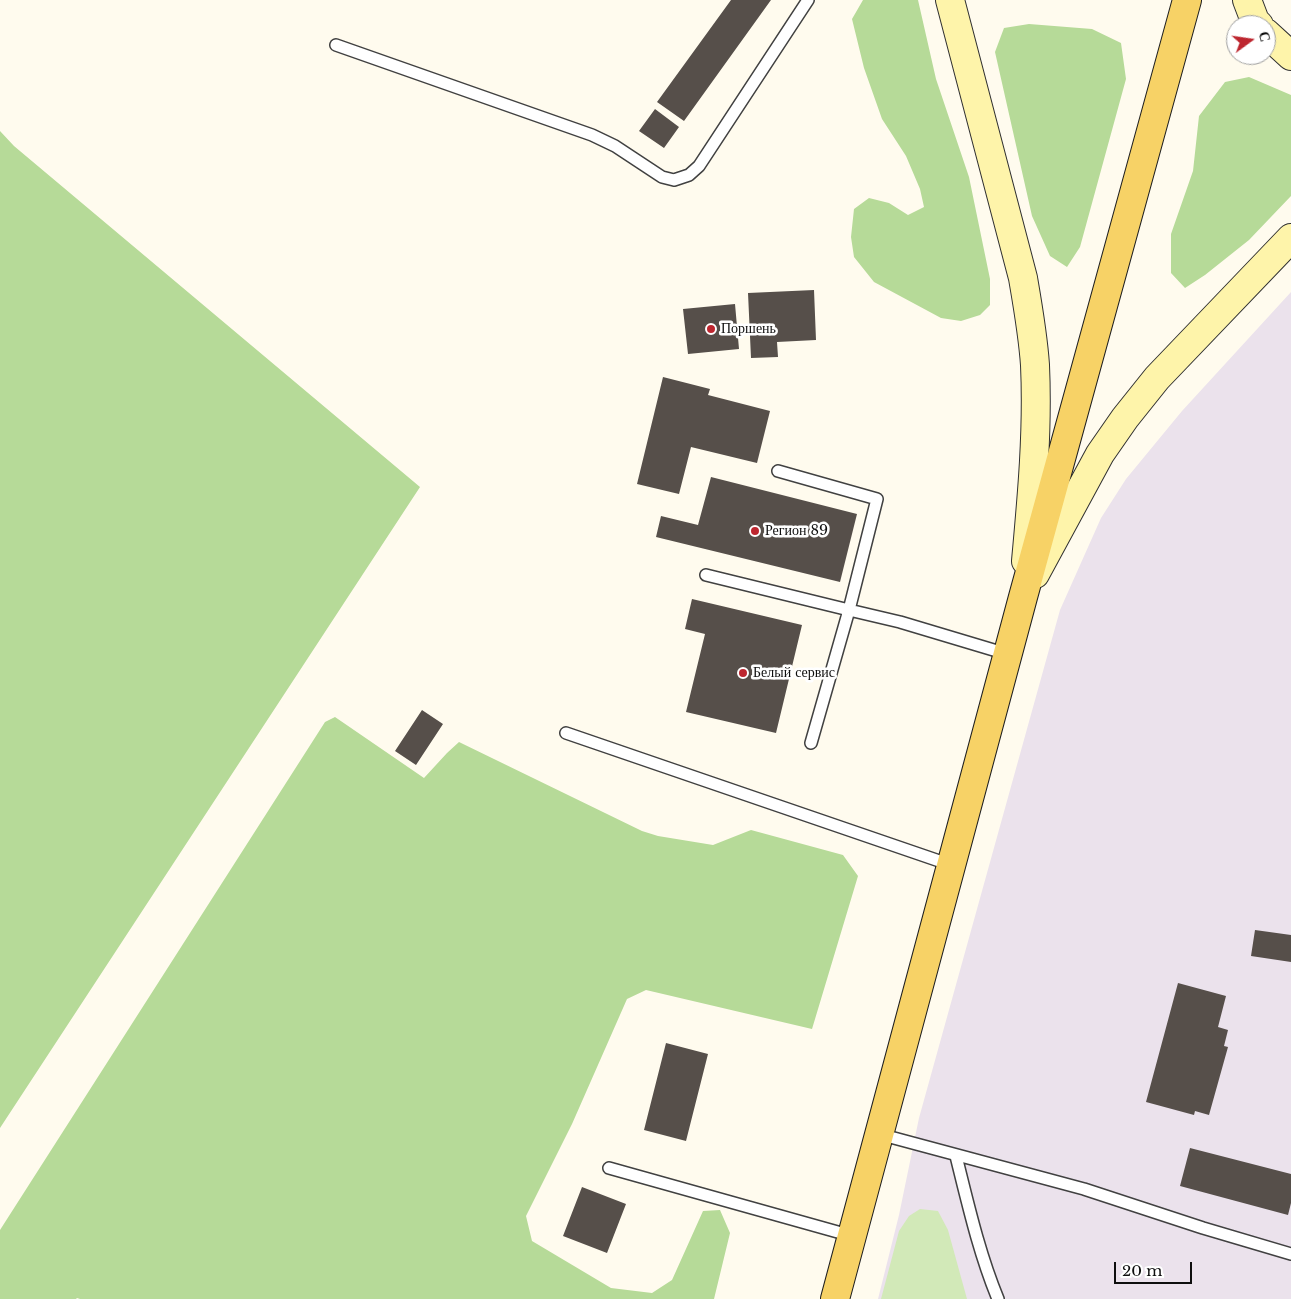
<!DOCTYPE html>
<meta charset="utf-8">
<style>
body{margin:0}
#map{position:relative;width:1291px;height:1299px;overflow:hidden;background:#fffbee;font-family:"Libre Baskerville",serif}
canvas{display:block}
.north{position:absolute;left:1226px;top:15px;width:50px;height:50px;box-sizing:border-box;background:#fff;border:1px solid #9f9f9f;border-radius:50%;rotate:76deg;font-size:14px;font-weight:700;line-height:20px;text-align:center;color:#0e0e0e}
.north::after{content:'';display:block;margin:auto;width:18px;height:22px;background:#bd262f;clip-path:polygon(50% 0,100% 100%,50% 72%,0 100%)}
.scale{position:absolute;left:1114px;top:1262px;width:78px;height:22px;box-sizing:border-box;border:2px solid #0e0e0e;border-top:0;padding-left:6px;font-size:15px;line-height:18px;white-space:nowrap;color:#0e0e0e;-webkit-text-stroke:4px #fff;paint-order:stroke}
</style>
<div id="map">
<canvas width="1291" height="1299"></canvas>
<div class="north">С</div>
<div class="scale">20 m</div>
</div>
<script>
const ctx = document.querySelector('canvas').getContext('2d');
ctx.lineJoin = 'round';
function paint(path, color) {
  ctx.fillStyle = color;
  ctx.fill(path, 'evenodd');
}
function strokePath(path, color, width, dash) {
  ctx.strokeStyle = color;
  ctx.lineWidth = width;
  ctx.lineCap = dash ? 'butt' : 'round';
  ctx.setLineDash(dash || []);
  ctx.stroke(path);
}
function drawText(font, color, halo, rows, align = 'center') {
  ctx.font = font + ' "Libre Baskerville",serif';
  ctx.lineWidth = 5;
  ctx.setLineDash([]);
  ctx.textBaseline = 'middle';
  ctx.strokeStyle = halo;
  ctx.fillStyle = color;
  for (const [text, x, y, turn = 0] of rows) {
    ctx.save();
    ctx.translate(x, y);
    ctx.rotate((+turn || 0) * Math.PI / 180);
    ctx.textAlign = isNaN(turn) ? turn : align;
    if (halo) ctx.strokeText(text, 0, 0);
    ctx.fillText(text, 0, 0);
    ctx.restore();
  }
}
paint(new Path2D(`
 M1291,292V1299H878L899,1215L919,1118L1060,610L1101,518L1126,479L1182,411Z`), '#ebe2ec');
paint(new Path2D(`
 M920,1209L938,1211L948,1230L967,1299H881L899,1231L909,1216Z`), '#d2e9b8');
paint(new Path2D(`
 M863,0H918L936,79L969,177L990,279V305L980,315L961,321L941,318L874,282L854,257L851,237L854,209L869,198L889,203L908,215L924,207L920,189L906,156L882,119L864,68L852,19Z
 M1029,24L1092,29L1121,43L1126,79L1080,247L1067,267L1050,256L1032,216L995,52L1004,28Z
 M1249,77L1291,95V196L1249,240L1205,275L1185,288L1171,273V234L1193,171L1199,116L1225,82Z
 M0,131L14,146L420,487L0,1128Z
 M335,717L424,778L447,753L459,742L642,831L658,836L713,845L751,830L843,855L858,876L812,1029L646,990L627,999L572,1124L526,1216L532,1241L611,1288L652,1293L672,1280L703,1211L720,1210L730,1233L714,1299H80L77,1298L76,1299H0V1230L325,722Z`), '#b6da98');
paint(new Path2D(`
 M731,0H771L684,121L657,102Z
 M655,109L679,127L664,148L639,131Z
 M814,290L816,340L777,342L778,357L751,358L748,293Z
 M735,304L739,349L688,354L683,309Z
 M663,377L710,389L708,395L770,411L757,463L691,447L679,494L637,484Z
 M711,477L857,514L840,582L656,537L661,516L698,525Z
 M692,599L802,625L776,733L686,712L705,634L685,629Z
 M422,710L443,724L416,765L395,751Z
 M1255,930L1291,935V962L1251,956Z
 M1178,983L1226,996L1218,1027L1228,1030L1224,1046L1228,1047L1209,1115L1195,1111L1194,1115L1146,1102Z
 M666,1043L708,1054L686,1141L644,1130Z
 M1190,1148L1291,1174V1203L1288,1215L1180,1186Z
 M582,1187L626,1204L607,1253L563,1236Z`), '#564f4a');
const lane = new Path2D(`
 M336,45L592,135L615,146L662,177L674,180L689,175L699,166L808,0
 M706,575L849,610L877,499L778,471
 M566,733L951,865
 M811,743L849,610L900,622L1007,654
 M879,1134L1084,1189L1203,1228L1291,1254
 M956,1156C968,1204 979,1253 998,1299
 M609,1168L852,1236`);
const secondary = new Path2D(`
 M950,0L1023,278C1028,307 1033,335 1035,365C1038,430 1032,496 1026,561
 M1247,0L1255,21L1259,25
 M1266,33L1291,56
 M1035,574L1100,454L1125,418L1157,378L1291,238`);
const primary = new Path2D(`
 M835,1299L1023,597L1187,0`);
strokePath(lane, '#414141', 14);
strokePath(secondary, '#303030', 30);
strokePath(primary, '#1f1f1f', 30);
strokePath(lane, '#fff', 11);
strokePath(secondary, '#fef4aa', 28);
strokePath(primary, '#f7d266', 28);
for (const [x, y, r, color] of [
 [711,329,5,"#bd262f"],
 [755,531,5,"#bd262f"],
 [743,673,5,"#bd262f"]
]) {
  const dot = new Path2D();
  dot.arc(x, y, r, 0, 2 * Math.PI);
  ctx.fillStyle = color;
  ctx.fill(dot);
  strokePath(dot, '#fff', 2);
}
drawText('14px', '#0e0e0e', '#fff', [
 ["Поршень",721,329],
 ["Регион 89",765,531],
 ["Белый сервис",753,673]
], 'left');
</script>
